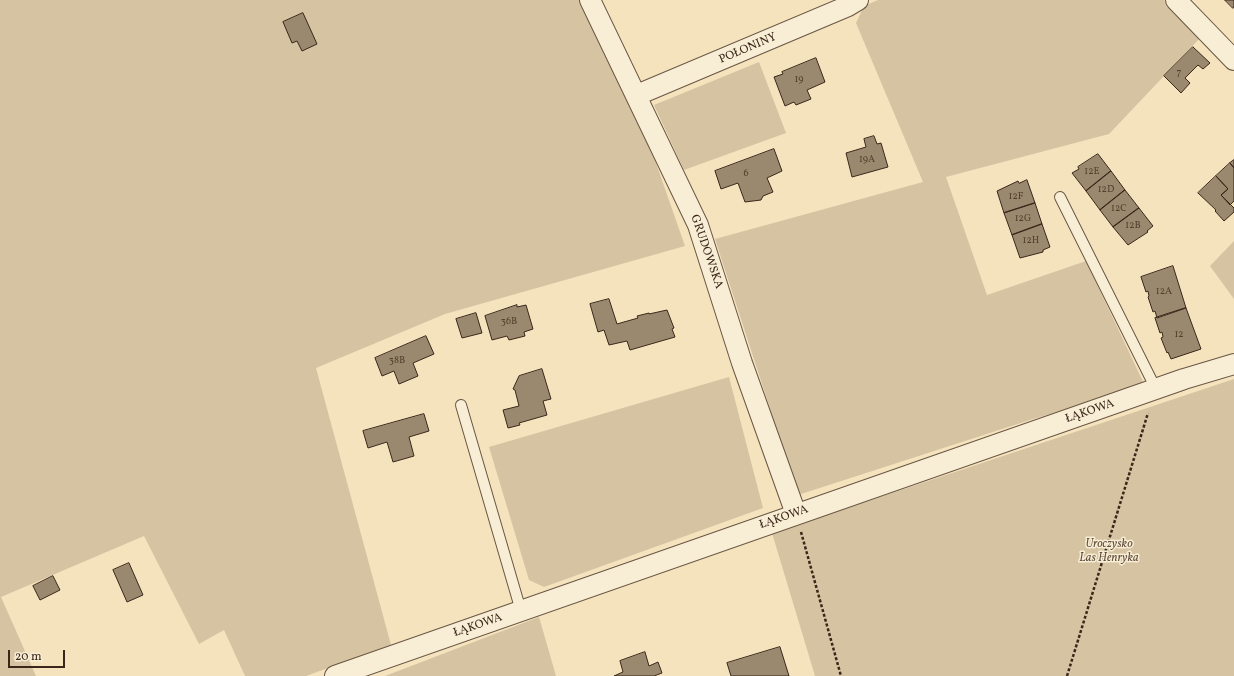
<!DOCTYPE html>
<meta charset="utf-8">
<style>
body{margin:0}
#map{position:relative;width:1234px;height:676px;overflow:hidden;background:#f5e3be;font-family:Vollkorn,serif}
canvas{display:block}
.scale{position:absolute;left:8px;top:650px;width:57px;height:18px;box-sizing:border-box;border:2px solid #3a271a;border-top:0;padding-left:5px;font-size:12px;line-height:14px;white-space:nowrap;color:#3a271a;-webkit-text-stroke:3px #f8edd5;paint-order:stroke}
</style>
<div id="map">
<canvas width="1234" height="676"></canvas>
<div class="scale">20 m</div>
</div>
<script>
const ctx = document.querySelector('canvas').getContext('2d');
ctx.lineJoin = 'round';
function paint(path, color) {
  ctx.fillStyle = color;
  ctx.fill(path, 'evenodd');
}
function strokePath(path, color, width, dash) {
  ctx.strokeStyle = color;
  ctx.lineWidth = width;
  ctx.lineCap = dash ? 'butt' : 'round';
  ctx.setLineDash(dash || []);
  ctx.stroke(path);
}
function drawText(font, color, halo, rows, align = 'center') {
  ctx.font = font + ' Vollkorn,serif';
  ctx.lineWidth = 3;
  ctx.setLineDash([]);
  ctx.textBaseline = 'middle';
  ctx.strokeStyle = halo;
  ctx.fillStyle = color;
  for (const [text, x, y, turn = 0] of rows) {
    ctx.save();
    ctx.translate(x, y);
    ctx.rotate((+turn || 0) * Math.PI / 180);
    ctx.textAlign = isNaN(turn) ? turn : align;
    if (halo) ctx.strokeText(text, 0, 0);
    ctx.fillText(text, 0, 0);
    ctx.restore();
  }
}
paint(new Path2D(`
 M0,0H584L642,123L685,246L445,314L316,368L391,645L306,676H245L224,630L199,644L144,536L1,597L36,676H0Z
 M878,0H1164L1200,38L1109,134L946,177L987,295L1086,261L1145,386L1030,420L798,495L715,239L923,182L856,23L864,6Z
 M759,62L786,133L684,170L654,105Z
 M1234,241V299L1210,266Z
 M729,377L763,508L544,587L529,580L489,447Z
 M1234,379V676H815L772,533Z
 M539,617L556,676H385Z`), '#d5c3a2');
const building = new Path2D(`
 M1225,0H1234V6L1233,8Z
 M303,13L317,44L302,51L297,41L292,43L283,22Z
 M1193,47L1210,63L1203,69L1198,65L1185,78L1190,83L1181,93L1164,76Z
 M816,58L825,82L807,90L811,99L796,105L794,102L785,106L774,77L783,74L782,72Z
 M874,136L877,144L881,143L888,167L852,177L846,153L866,147L864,139Z
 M774,149L782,171L767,178L773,192L763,196L761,200L745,202L738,183L721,189L715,171Z
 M1098,154L1111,171L1086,191L1072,173L1079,169L1078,167Z
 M1234,160V168L1230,163Z
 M1230,163L1234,168V201L1230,205L1221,195L1228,189L1216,176Z
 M1111,171L1125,190L1100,210L1086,191Z
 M1216,176L1228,189L1221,195L1234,208V212L1224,221L1215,211L1216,210L1198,193Z
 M1027,180L1035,203L1004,213L997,191L1018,181L1019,183Z
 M1125,190L1139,208L1113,227L1100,210Z
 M1035,203L1042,224L1012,235L1004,213Z
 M1139,208L1153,226L1147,231L1148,232L1128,245L1113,227Z
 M1042,224L1050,247L1043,250V252L1020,258L1012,235Z
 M1173,266L1186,308L1157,318L1155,311L1153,312L1148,297L1149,296L1148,291L1146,292L1141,277Z
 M609,299L617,324L638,318L637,316L649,313V314L667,310L674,328L672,329L675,337L630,350L627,341L609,345L604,330L598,332L590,304Z
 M517,305V307L526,305L533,329L524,332L525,336L509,340L507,336L492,340L485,316Z
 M1186,308L1201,349L1171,359L1168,352L1167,353L1161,338L1163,337L1162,332L1160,333L1155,318Z
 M476,313L482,333L462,338L456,319Z
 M426,336L434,354L413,363L418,376L399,384L394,371L382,376L375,358Z
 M542,369L551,399L543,401L547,415L519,423L520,425L508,428L503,410L519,406L515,390L513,389L519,376Z
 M424,414L429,431L409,437L414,456L393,462L387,442L368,448L363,431Z
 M129,563L143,595L127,602L113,570Z
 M53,576L60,590L40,600L33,586Z
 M780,647L789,676H731L727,663Z
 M645,652L649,666L658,662L662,673L654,676H614L623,672L620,661Z`);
paint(building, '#9b896f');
strokePath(building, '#3a271a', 1);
const lane = new Path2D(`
 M1060,197L1156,389
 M461,405L521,611`);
const street = new Path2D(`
 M590,0L698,225L742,363L796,514
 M1176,0L1234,60
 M637,95L848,6L858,0
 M335,676L1184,379L1234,364`);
strokePath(lane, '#695643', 12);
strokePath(street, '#695643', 22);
strokePath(new Path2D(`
 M801,532L841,676
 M1067,676L1148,413`), '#3a271a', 2.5, [3, 2]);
strokePath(lane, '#f8edd5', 10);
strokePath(street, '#f8edd5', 20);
drawText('10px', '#52402f', null, [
 ["7",1179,73],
 ["19",799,80],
 ["19A",867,160],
 ["12E",1092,172],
 ["6",746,174],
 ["12D",1106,190],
 ["12F",1016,197],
 ["12C",1119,209],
 ["12G",1023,219],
 ["12B",1133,226],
 ["12H",1031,241],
 ["12A",1164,292],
 ["36B",509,322],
 ["12",1179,335],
 ["38B",397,361]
]);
drawText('12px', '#3a271a', '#f8edd5', [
 ["POŁONINY",748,49,-23],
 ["GRUDOWSKA",706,252,71],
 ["ŁĄKOWA",1090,412,-19],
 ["ŁĄKOWA",784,518,-19],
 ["ŁĄKOWA",478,626,-19]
]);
drawText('italic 12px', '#614e3c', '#f8edd5', [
 ["Uroczysko",1109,545],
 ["Las Henryka",1109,559]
]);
</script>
